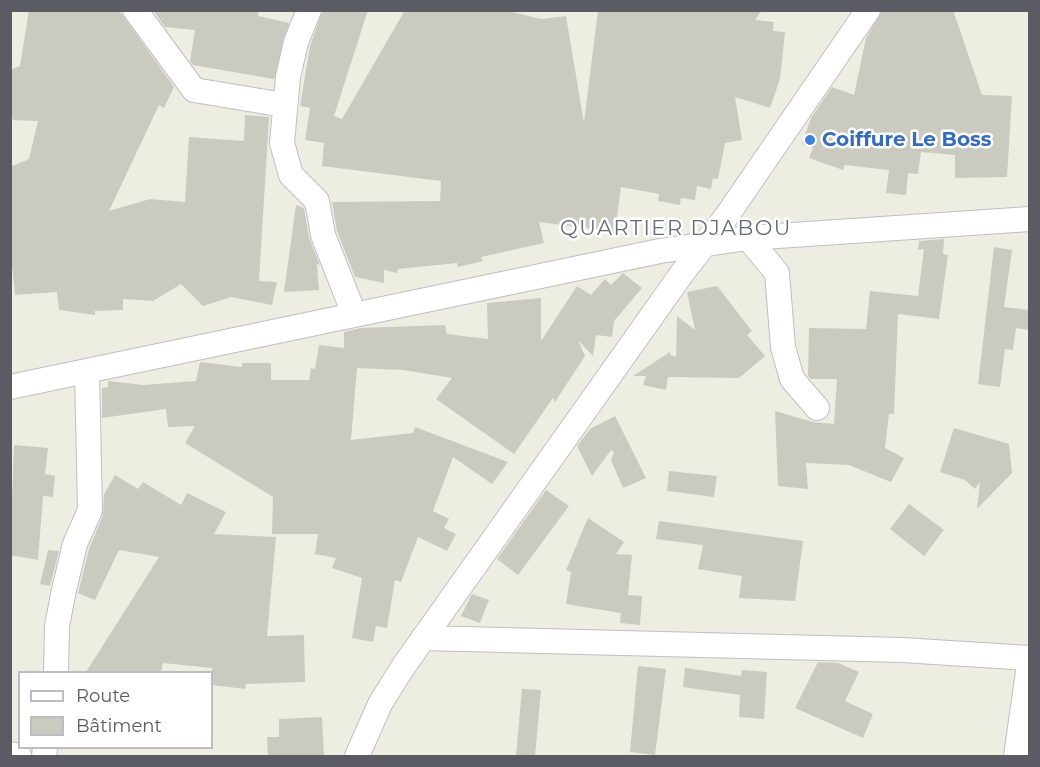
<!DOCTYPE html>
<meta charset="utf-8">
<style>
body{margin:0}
#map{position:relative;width:1040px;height:767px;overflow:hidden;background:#edeee1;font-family:Montserrat,sans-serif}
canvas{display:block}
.frame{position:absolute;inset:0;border:12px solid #5a5b63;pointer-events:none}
.legend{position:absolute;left:18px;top:671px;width:195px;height:78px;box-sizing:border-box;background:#fff;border:2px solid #bdbdc1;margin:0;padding:8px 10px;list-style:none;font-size:18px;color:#5a5b63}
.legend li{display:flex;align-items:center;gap:12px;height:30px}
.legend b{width:30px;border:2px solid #bdbdc1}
</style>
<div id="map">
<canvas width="1040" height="767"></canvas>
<div class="frame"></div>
<ul class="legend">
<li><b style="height:8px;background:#fff"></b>Route</li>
<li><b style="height:16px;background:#cbcac0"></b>Bâtiment</li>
</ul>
</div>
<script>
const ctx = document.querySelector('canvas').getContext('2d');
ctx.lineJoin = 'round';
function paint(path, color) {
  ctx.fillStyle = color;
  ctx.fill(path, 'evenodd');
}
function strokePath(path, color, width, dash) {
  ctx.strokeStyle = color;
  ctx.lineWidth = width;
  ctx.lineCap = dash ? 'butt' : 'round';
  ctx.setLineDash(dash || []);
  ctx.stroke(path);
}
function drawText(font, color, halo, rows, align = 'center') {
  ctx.font = font + ' Montserrat,sans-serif';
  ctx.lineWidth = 5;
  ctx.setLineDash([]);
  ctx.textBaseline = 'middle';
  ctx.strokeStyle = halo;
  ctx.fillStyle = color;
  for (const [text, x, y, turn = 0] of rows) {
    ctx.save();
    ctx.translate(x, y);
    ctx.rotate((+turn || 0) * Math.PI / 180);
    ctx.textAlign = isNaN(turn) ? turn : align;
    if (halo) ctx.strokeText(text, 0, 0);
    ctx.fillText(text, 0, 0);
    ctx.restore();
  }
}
paint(new Path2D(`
 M29,10H119L174,87L164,108L159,105L109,211L150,199L185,202L189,137L244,141L245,115L269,117L259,281L277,282L272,305L231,297L203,306L181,284L153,301L123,299V310L95,311V315L59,310L57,292L15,295L10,244V167L29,159L38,121L13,120L10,108V70L20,66Z
 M153,10H259L258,16L289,23L274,79L193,65L190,61L195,30L165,27Z
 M323,10H368L334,116L342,119L405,10H504L541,19L566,16L584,123L598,10H762L755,20L774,22L773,31L785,32L780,79L770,108L735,97L742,140L725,143L718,179L713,178L711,189L697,186L695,200L681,198L680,205L658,201L659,194L621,187L615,232L539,222L544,243L481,257L483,261L458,267L457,263L398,269L397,273L384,270V283L355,277L337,231L332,202L440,201L441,181L322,166L324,143L305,140L310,108L300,106L310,46Z
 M882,10H953L982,95L1012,96L1007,177L955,178V155L921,152L918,174L908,173L906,195L886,193L889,170L845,165L843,170L809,158L813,148L802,144L811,118L832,87L854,95L866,38Z
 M296,205L304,208L309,238L320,265L317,264L319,290L284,292Z
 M944,239L943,254L948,255L939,319L898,314L894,414H889L885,448L904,458L891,482L849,465L806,463L808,489L778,486L775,411L813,422L834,424L837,379H811L808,376L809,328L866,329L870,291L918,296L924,249L918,250L919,241Z
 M994,247L1012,250L1004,307L1029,310V330L1016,328L1013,350L1005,349L1000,387L978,384Z
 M623,273L642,288L614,321L612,337L596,335L593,356L578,340L585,356L555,402L553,398L514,454L436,399L452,378L403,370L357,368L351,440L413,433L415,427L508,462L492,484L453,457L433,511L449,519L444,528L456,534L447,551L418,537L401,582L395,580L387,628L376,626L373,642L352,638L362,578L332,568L336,558L315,554L318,534H272L273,497L185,443L195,426L168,427L166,409L102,418V388L108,387V381L143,385L196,381L200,362L242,367V363H271V380H309L311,368L315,369L319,345L344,348V332L361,328L445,325L447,334L488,339L487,303L541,298V341L577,286L591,295L605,279L611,285Z
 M717,286L752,331L747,335L765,356L739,378L668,377L666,390L643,385L646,376H633L670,352V355L676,357L677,316L695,330L687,292Z
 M615,416L646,478L623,488L611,460L614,452L611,450L592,476L577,446L590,429Z
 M954,428L1009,444L1012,473L977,509L980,482L975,489L965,480L940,472Z
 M14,445L48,448L45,474L55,476L53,497L43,496L38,560L10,555Z
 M669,471L717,476L714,497L667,491Z
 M115,475L138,489L143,482L181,505L187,493L226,512L214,534L276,537L267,636L304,635L305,682L246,684L245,689L212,685V668L163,663L161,672H86L159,557L119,550L95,600L78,593L89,549L103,515L104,494Z
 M546,490L569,506L518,575L497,559Z
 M909,504L944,530L924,556L890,529Z
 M588,518L624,542L616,554L632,555L628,595L642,596L640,625L620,623L621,613L566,604L571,572L566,570Z
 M659,521L803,541L795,601L739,598L742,576L698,569L703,545L656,539Z
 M48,550L59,551L50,586L40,584Z
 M472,594L489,600L480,623L461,616Z
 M818,662L838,663L859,672L845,701L873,714L863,738L795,708Z
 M638,666L666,669L655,755L630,752Z
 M685,668L741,676L742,670L767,672L764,719L739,717L740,695L683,687Z
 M522,689L541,690L535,756H516Z
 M322,717L324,756H268L267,737H279V719Z`), '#cbcac0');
const minor = new Path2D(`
 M135,10L194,90L284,105
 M309,10L296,42L288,77L282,143L291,175L317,201L323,235L354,314
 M748,238L777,273L783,347L792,379L817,408
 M10,387L660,251L748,238L1030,219
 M423,638L902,650L1030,658L1016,756
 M56,672L57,626L64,590L75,544L90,510L87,372
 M10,754L19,756
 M44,756L45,748
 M357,756L380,704L403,667L683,272L726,217L868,10`);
strokePath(minor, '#bebec6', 26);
strokePath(minor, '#fff', 24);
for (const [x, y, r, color] of [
 [810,140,6,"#3f7fe0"]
]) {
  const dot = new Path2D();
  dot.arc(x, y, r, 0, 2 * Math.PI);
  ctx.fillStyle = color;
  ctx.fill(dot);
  strokePath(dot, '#fff', 2);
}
drawText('bold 20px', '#366cbe', '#fff', [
 ["Coiffure Le Boss",822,140]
], 'left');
ctx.letterSpacing = '1.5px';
drawText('21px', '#6a6d75', '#fff', [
 ["QUARTIER DJABOU",676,229]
]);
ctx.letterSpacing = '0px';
</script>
